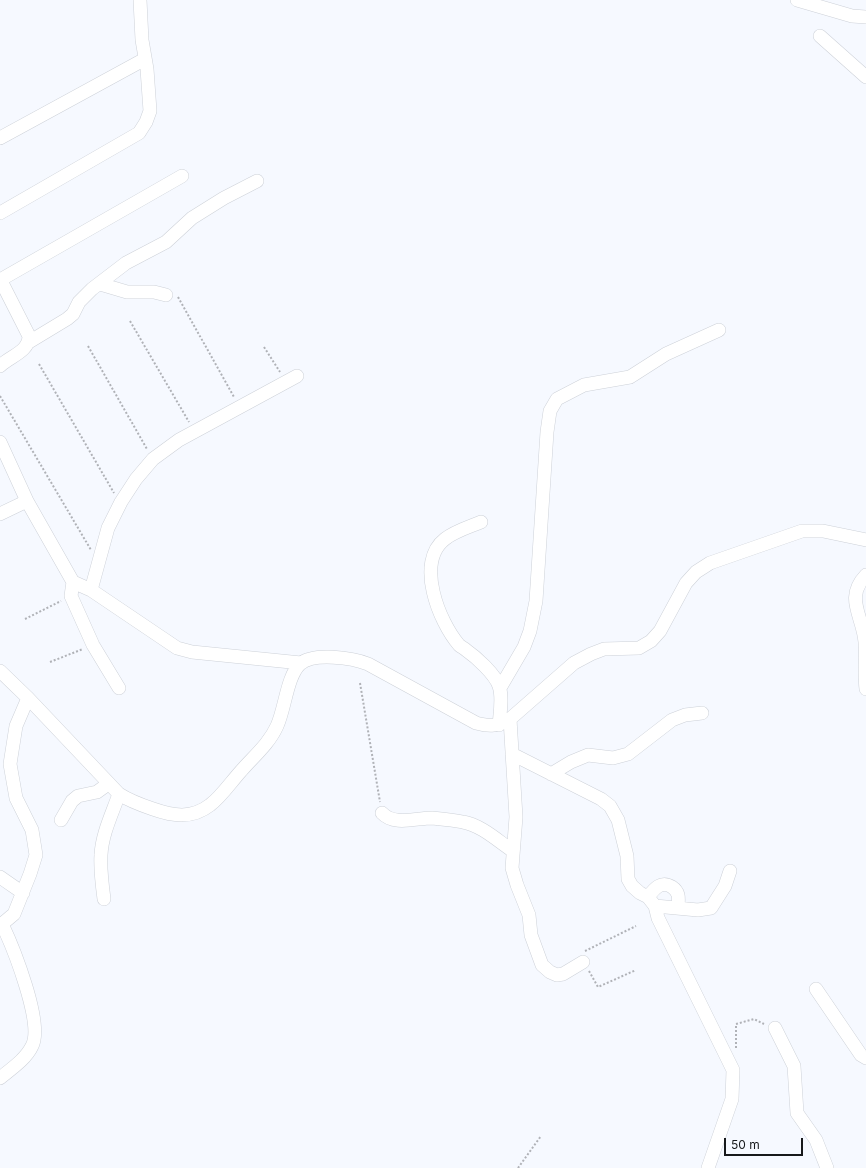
<!DOCTYPE html>
<style>
body{margin:0}
#map{position:relative;width:866px;height:1168px;overflow:hidden;background:#f6f9ff;font-family:Inter,sans-serif}
canvas{display:block}
.scale{position:absolute;left:724px;top:1138px;width:79px;height:18px;box-sizing:border-box;border:2px solid #17191b;border-top:0;padding-left:5px;font-size:12px;line-height:14px;white-space:nowrap;color:#17191b;-webkit-text-stroke:3px #f6f9ff;paint-order:stroke}
</style>
<div id="map">
<canvas width="866" height="1168"></canvas>
<div class="scale">50 m</div>
</div>
<script>
const ctx = document.querySelector('canvas').getContext('2d');
ctx.lineJoin = 'round';
function strokePath(path, color, width, dash) {
  ctx.strokeStyle = color;
  ctx.lineWidth = width;
  ctx.lineCap = dash ? 'butt' : 'round';
  ctx.setLineDash(dash || []);
  ctx.stroke(path);
}
const minor = new Path2D(`
 M797,0L852,16L866,17
 M820,36L866,77
 M0,138L145,59
 M0,213L139,133L146,122L150,111L147,69L142,40L140,0
 M0,279L29,336C29,352 10,356 0,366
 M0,280L182,176
 M100,284L127,292H154L166,295
 M29,342L67,319L73,314L79,302L92,289L126,263L166,242L192,218L224,198L257,181
 M0,442L27,501L73,582L91,590L177,648L192,652L301,663
 M0,514L27,501
 M481,522C469,527 455,531 445,539C415,562 439,622 459,645C461,647 464,648 466,650C476,657 495,674 499,686C503,697 500,713 499,725
 M866,575C844,598 863,616 865,642C866,657 864,673 866,689
 M73,582L71,596L93,645L119,688
 M91,590L108,528L121,502L136,479L153,459L179,440L297,376
 M0,671L28,698L119,794C130,801 141,805 153,809C173,816 192,819 210,805C221,797 231,782 241,771C253,757 269,744 277,726C285,709 287,676 300,664C314,652 353,658 368,664L476,723C491,727 496,726 510,719L574,663L591,654L604,649L639,648L651,641L660,631L686,583L696,572L710,563L802,531H823L866,540
 M500,688L524,647L530,631L536,601L547,432L550,411L557,399L584,385L630,377L666,354L719,330
 M510,719L516,817L512,868L517,885L529,915L531,935L542,965L550,972L557,975L563,974L583,962
 M512,754L601,799L610,806L618,820L627,856L628,879L632,886L640,893L648,897L655,906L658,918L733,1070L732,1099L708,1168
 M551,774L571,762L588,755L613,758L628,754L672,720L685,715L702,713
 M382,813C394,826 416,818 432,818C442,819 453,820 463,822C481,825 498,841 513,851
 M61,820L72,801L78,796L97,792L108,784
 M0,877L23,893
 M648,897C654,889 661,880 672,887C675,889 677,891 678,895C679,899 678,904 678,908
 M104,899C102,884 100,869 101,855C102,834 112,814 119,794
 M655,906L698,910L711,908L725,886L730,871
 M816,989L861,1055L866,1058
 M775,1028L794,1066L797,1113L816,1140L827,1168
 M0,1078C11,1069 26,1059 32,1046C44,1024 13,947 2,924L14,914L30,874L36,855L32,830L16,798L10,764L16,726L28,698`);
strokePath(minor, '#cdd1d8', 14);
strokePath(new Path2D(`
 M178,297L234,397
 M130,321L189,422
 M88,346L147,449
 M264,347L280,372
 M39,364L114,493
 M0,396L91,550
 M25,619L61,601
 M50,662L83,649
 M360,683L380,802
 M585,951L636,926
 M589,971L598,987L636,970
 M736,1048V1024L754,1019L764,1024
 M518,1168L541,1136`), '#b0b2b7', 2, [2, 2]);
strokePath(minor, '#fff', 13);
</script>
